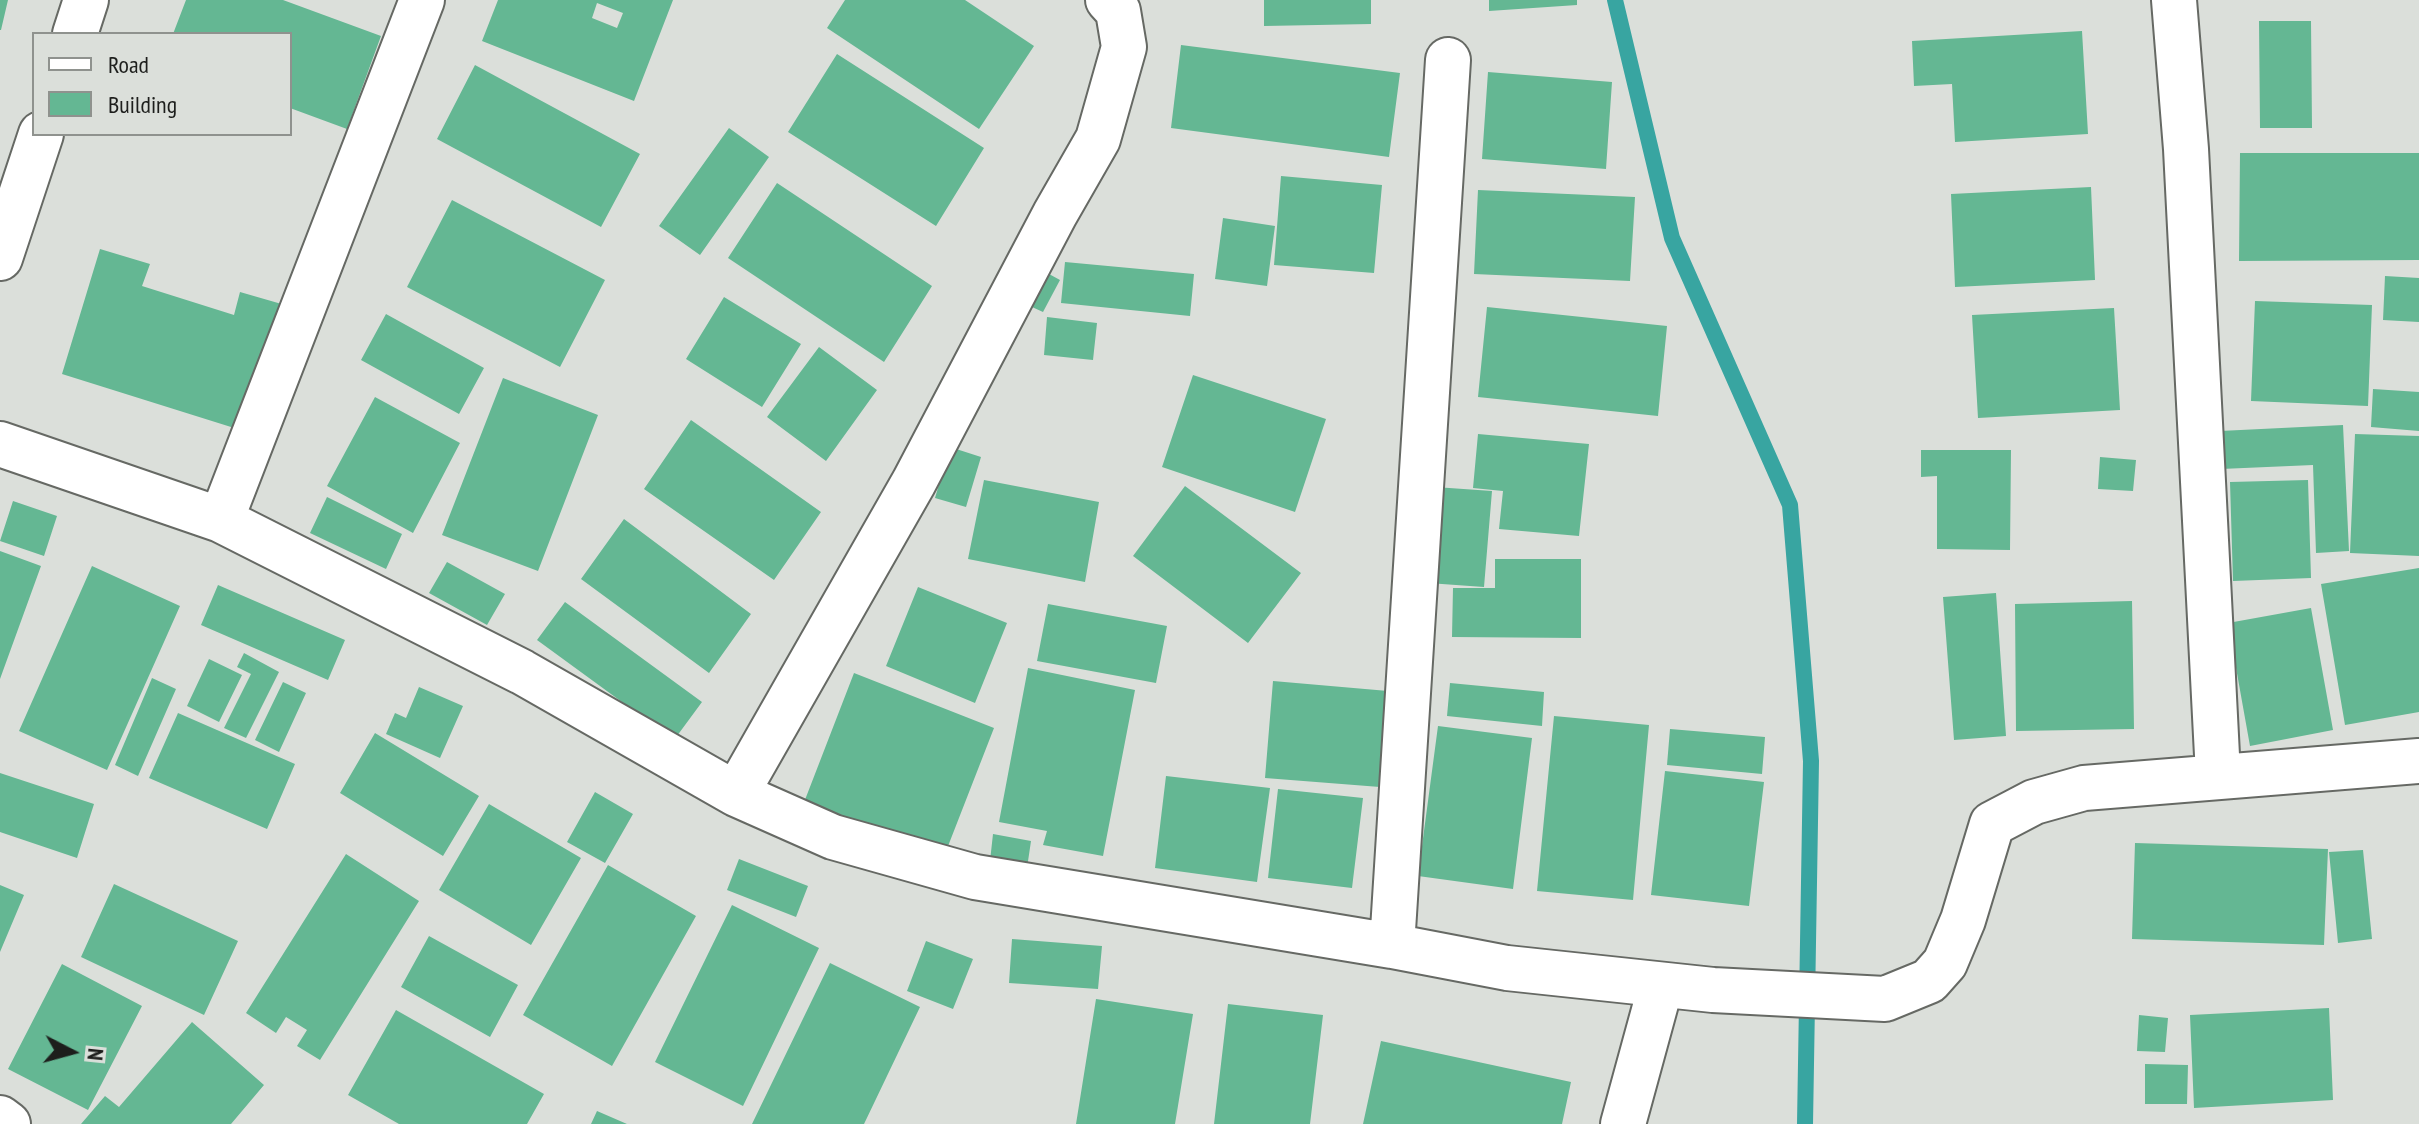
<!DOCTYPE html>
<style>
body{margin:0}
#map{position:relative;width:2419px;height:1124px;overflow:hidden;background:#dbdfda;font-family:"PT Sans Narrow",sans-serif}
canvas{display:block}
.legend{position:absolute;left:32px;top:32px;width:260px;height:104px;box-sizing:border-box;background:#dbdfda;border:2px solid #8f928e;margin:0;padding:10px 14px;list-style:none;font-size:24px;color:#1d1e1c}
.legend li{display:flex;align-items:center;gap:16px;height:40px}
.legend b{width:40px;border:2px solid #8f928e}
.north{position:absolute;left:32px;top:1012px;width:80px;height:80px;-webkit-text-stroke:6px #dbdfda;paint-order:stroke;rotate:96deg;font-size:22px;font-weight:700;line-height:32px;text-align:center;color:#1d1e1c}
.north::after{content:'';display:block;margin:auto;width:28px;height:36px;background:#1d1e1c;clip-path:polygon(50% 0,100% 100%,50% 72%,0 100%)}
</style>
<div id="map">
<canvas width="2419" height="1124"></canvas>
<ul class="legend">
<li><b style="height:10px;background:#fff"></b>Road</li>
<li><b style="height:22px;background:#64b793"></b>Building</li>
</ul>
<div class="north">N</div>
</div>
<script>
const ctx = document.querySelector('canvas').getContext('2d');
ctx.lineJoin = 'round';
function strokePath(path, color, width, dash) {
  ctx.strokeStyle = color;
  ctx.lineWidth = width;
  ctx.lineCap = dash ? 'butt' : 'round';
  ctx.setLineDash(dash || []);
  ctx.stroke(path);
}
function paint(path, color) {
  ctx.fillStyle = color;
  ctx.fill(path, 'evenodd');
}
strokePath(new Path2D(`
 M1615,0L1672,238L1790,505L1811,761L1805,1124`), '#38a5a1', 16);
paint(new Path2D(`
 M0,0H8L1,30H0Z
 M186,0H283L381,36L347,129L290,108V34H173Z
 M498,0H673L634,101L482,41ZM597,3L623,13L617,28L592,18Z
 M845,0H965L1034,46L979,129L827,28Z
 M1264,0H1371V24L1264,26Z
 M1489,0H1577V5L1489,11Z
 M2259,21H2311L2312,128H2260Z
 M2082,31L2088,134L1955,142L1952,84L1914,86L1912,41Z
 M1181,45L1400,73L1389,157L1171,128Z
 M837,54L984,148L936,226L788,132Z
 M475,65L640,154L601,227L437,139Z
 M1488,72L1612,82L1606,169L1482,159Z
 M729,128L769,157L700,255L659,226Z
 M2240,153H2419V260L2239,261Z
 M1281,176L1382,185L1374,273L1274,265Z
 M777,183L932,286L884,362L728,258Z
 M2091,187L2095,280L1955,287L1951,194Z
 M1478,190L1635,197L1630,281L1474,274Z
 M452,200L605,280L560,367L407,287Z
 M1223,218L1275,226L1267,286L1215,279Z
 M100,249L150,264L142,286L234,315L240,292L285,305L247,432L62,374Z
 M1065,262L1194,274L1190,316L1061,303Z
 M1038,268L1060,280L1043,312L1021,302Z
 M2385,276L2419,278V322L2383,320Z
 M724,297L801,344L762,407L686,359Z
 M2255,301L2372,305L2368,406L2251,401Z
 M1487,307L1667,326L1658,416L1478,397Z
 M2114,308L2120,410L1978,418L1972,315Z
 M386,314L484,368L459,414L361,360Z
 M1047,317L1097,323L1093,360L1044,355Z
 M819,347L877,390L826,461L767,417Z
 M1193,375L1326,419L1295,512L1162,467Z
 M503,378L598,415L538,571L442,535Z
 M2373,389L2419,392V431L2371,427Z
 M375,397L460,443L413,533L327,486Z
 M691,420L821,512L774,580L644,489Z
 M2343,425L2349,551L2316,553L2313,465L2221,469L2220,431Z
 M1478,434L1589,444L1579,536L1499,529L1503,491L1473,488Z
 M2355,434L2419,436V556L2350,553Z
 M950,447L981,457L966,507L935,498Z
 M1921,450H2011L2010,550L1937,549V476L1921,477Z
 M2100,457L2136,460L2133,491L2098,489Z
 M984,480L1099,502L1085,582L968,559Z
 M2308,480L2311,578L2233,581L2230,482Z
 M1185,486L1301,573L1248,643L1133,556Z
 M1435,487L1492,491L1484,587L1428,583Z
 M327,497L402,534L386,569L310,533Z
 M13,501L57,516L44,556L0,541Z
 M624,519L751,614L709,673L581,579Z
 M0,551L41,566L0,679Z
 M1495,559H1581V638L1452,637L1453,588H1495Z
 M447,562L505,594L487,625L429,593Z
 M92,566L180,606L107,770L19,731Z
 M2419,568V712L2345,725L2321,584Z
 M218,585L345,640L328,680L201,625Z
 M918,587L1007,623L975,703L886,666Z
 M1996,593L2006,736L1954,740L1943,597Z
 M2132,601L2134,729L2016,731L2015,604Z
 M565,602L702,702L674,740L537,640Z
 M1048,604L1167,626L1156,683L1037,661Z
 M2311,608L2333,730L2250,746L2228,623Z
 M244,653L279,672L246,738L224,728L251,674L237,667Z
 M209,659L242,675L219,722L187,706Z
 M1028,668L1135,690L1103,856L1043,845L1047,831L999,822Z
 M854,673L994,728L943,859L803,805Z
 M152,678L176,689L138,776L115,765Z
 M1273,681L1388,691L1380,787L1265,778Z
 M283,682L306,693L279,752L255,740Z
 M1450,683L1544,692L1542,726L1447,716Z
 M419,687L463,706L440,758L386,734L395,713L406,718Z
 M178,713L295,764L267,829L149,778Z
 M1554,716L1649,725L1633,900L1537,891Z
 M1438,726L1532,738L1513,889L1418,876Z
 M1670,729L1765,737L1762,774L1667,765Z
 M375,733L479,796L443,856L340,793Z
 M1665,771L1764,782L1749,906L1651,895Z
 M0,773L94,804L77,858L0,832Z
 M1166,776L1270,788L1257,882L1155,868Z
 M1278,789L1363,798L1352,888L1268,878Z
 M595,792L633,814L605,863L567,842Z
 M489,804L581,858L531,945L439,890Z
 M993,834L1031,841L1027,868L990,861Z
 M2135,843L2328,849L2324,945L2132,939Z
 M2363,850L2372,939L2338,943L2329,852Z
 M346,854L419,901L320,1060L297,1046L307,1030L286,1017L276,1033L246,1013Z
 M739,859L808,886L796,917L727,890Z
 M608,865L696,916L612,1066L523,1015Z
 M114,884L238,941L204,1015L81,957Z
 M0,885L24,895L0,952Z
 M732,905L819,948L743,1106L655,1062Z
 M429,936L518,985L490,1037L401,987Z
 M1012,939L1102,946L1098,989L1009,983Z
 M926,941L973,959L953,1009L907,991Z
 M830,963L920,1007L864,1124H752Z
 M62,964L142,1006L88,1110L8,1069Z
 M1096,999L1193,1014L1175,1124H1076Z
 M1228,1004L1323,1015L1310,1124H1214Z
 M2329,1008L2333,1100L2194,1108L2190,1015Z
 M396,1010L544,1094L527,1124H399L348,1095Z
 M2139,1015L2168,1018L2165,1052L2137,1051Z
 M192,1022L264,1085L231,1124H81L105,1096L119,1107Z
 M1381,1041L1571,1082L1562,1124H1363Z
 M2145,1064L2188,1065L2187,1104H2145Z
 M597,1111L627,1124H591Z`), '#64b793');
const street = new Path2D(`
 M2174,0L2186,149L2218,775
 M75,34L86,0
 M0,258L41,134
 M0,444L221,520L522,672L736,794L833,837L975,877L1392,946L1507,968L1713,990L1885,999L1929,981L1945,963L1963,920L1992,824L2034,802L2084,788L2419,761
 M221,520L422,0
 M736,794L914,482L1055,214L1098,139L1124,47L1118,11L1108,0
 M1392,946L1448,60
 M0,1118L8,1124
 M1623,1124L1661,985`);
strokePath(street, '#666964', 48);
strokePath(street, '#fff', 44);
</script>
